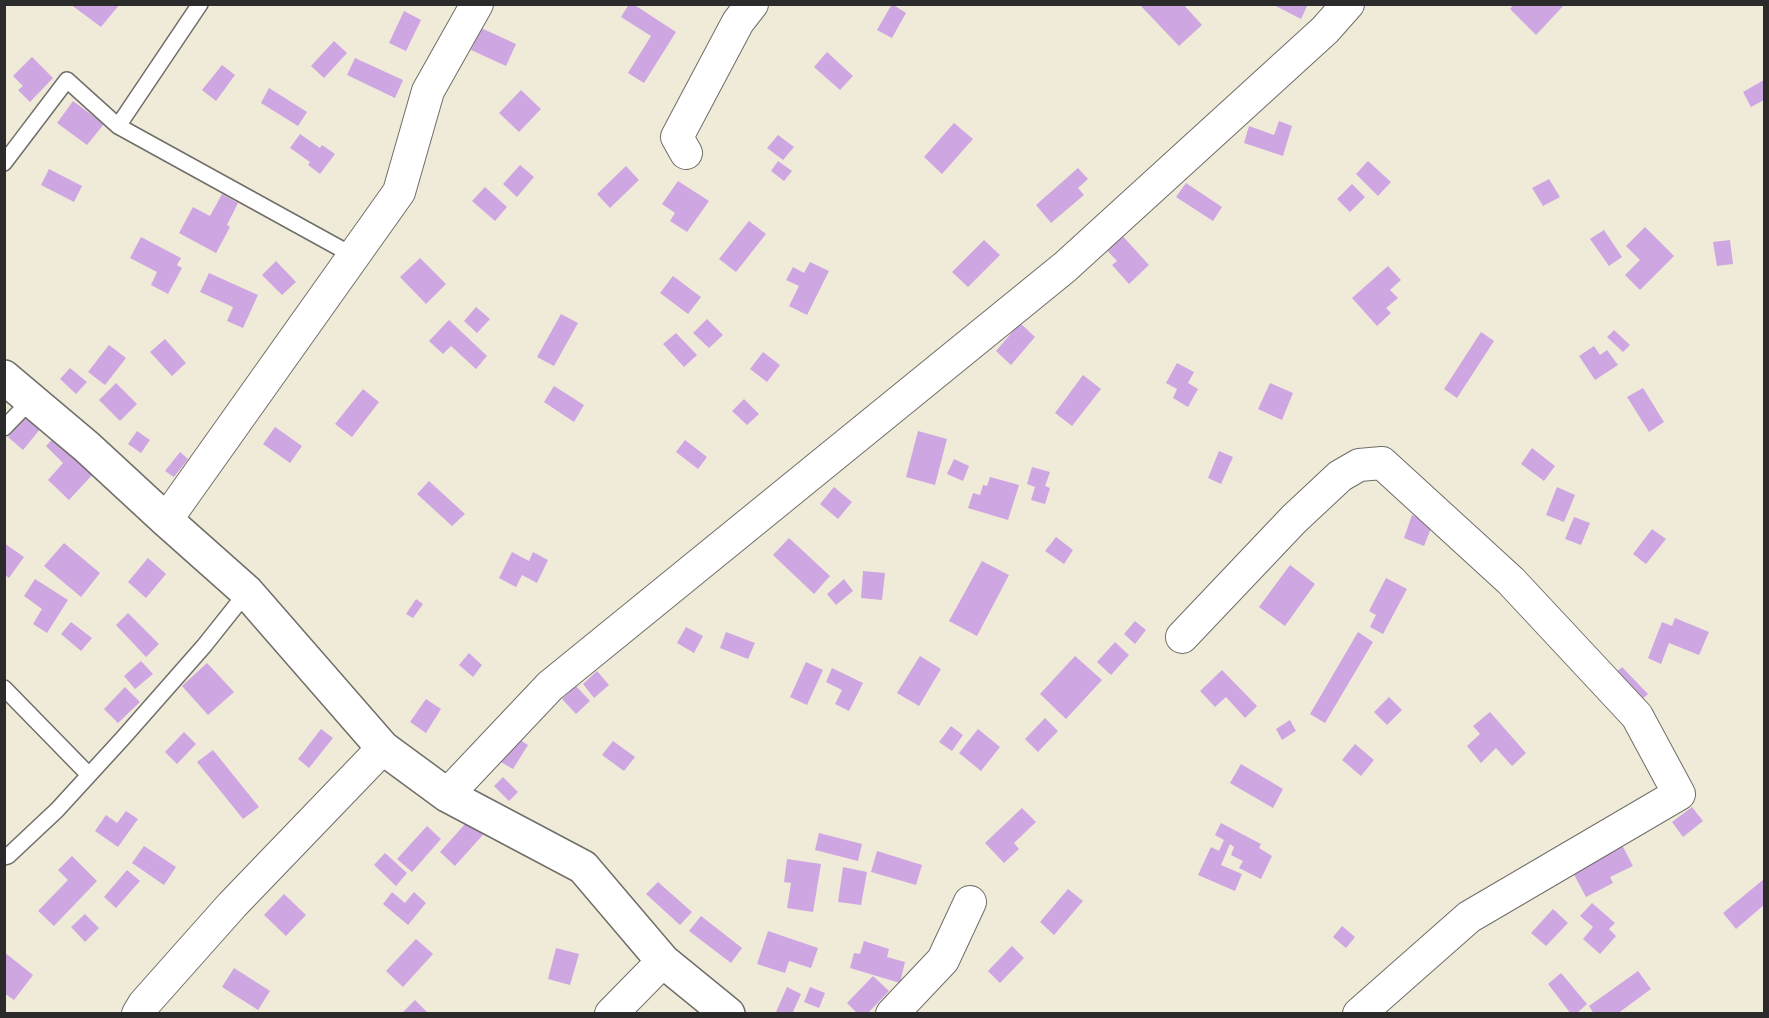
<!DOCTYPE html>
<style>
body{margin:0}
#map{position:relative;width:1769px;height:1018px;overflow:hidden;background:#f0ead8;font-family:Vollkorn,serif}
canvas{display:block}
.frame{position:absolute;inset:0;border:6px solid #2b2b2b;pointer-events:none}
</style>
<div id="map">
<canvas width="1769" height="1018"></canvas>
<div class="frame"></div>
</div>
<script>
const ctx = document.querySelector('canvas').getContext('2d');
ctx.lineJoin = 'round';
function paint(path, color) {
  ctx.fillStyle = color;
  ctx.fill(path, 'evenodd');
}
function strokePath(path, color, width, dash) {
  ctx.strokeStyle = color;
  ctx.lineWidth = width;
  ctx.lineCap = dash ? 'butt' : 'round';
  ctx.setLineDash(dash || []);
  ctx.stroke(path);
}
paint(new Path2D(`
 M70,4H120L101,27Z
 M629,4H633L676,32L644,83L628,73L651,36L621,17Z
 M892,4L906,13L892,38L877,30Z
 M1139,4H1183L1202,25L1179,46Z
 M1272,4H1308L1301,19Z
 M1514,4H1565L1536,35L1510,9Z
 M404,11L421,20L406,51L389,43Z
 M481,28L516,44L506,66L471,50Z
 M334,41L347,53L324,78L311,66Z
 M827,52L853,76L840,90L814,67Z
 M32,57L53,78L30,102L18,90L23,86L13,76Z
 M355,58L403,80L395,98L347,75Z
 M222,65L235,75L216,101L202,90Z
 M1764,80V100L1751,107L1743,92Z
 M269,88L307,112L298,126L261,103Z
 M521,90L541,109L519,132L499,113Z
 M73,101L104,124L87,145L57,123Z
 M1279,121L1292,126L1283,156L1244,143L1249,126L1274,135Z
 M954,123L973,139L942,174L924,157Z
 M300,134L320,148L322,145L335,154L320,174L308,165L310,162L290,148Z
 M778,135L794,147L783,160L767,148Z
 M778,161L792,171L784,181L771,171Z
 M1368,161L1391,182L1378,196L1356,174Z
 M520,165L534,177L517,197L503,184Z
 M626,166L639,180L610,208L597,194Z
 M1078,168L1088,179L1078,188L1084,195L1051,223L1036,205Z
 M49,169L82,186L74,202L41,185Z
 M1549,179L1560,197L1543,206L1532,188Z
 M678,181L709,201L687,232L670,221L675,213L662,204Z
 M1186,183L1222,207L1213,221L1176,197Z
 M1352,184L1365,197L1350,212L1337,199Z
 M485,187L507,207L495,221L472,201Z
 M222,194L238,203L227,225L230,227L216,253L179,233L193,207L210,216Z
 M749,221L766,234L736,272L719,259Z
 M1645,227L1674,256L1640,290L1625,275L1640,260L1626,246Z
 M1604,230L1622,257L1609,266L1590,239Z
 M1119,232L1149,265L1129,284L1112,265L1117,261L1103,246Z
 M141,237L181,258L177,265L182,268L168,294L151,285L157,272L130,258Z
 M984,240L1000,255L968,287L952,272Z
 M1730,240L1733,264L1717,266L1713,242Z
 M420,258L446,284L426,304L400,277Z
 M276,261L296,282L282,295L262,275Z
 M810,262L829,271L807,315L789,306L799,286L786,280L793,267L804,273Z
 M1388,266L1401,280L1390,290L1398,298L1386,308L1391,313L1377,326L1352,298Z
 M209,273L258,295L243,328L227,321L233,307L200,292Z
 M673,276L701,297L688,314L660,293Z
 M476,307L490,319L477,333L464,321Z
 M561,314L578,323L554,366L537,357Z
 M707,319L723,335L709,348L693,333Z
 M449,320L487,356L476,369L451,346L443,354L429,341Z
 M1020,323L1035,337L1011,365L996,351Z
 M1614,330L1630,345L1623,352L1607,337Z
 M1481,332L1494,341L1457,398L1444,389Z
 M676,333L697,355L684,367L663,344Z
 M165,339L186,363L172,376L150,352Z
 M109,345L126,358L105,385L88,372Z
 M1594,346L1600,355L1607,350L1618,365L1595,380L1579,356Z
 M763,352L780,365L767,382L750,369Z
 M1177,363L1194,372L1188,383L1198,389L1188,407L1173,398L1177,389L1166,383Z
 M70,368L87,382L76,394L60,379Z
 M1083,375L1101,389L1072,426L1055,413Z
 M116,383L137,404L120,421L99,400Z
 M1270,383L1293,393L1282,420L1258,409Z
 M554,386L584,405L574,422L544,402Z
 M1643,388L1664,422L1649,432L1627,397Z
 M363,389L379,402L352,437L335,424Z
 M744,399L759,414L747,425L732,411Z
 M26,416L41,428L23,450L8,437Z
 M275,427L302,446L290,463L263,444Z
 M137,431L150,440L141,453L128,444Z
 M918,431L947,439L935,485L906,477Z
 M55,436L94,473L69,500L48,480L63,463L46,446Z
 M685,440L707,457L698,469L676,452Z
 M1532,448L1555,466L1544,481L1521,464Z
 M1219,451L1233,457L1221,484L1208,478Z
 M180,452L188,459L174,477L165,471Z
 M954,459L969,466L963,481L947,474Z
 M1032,467L1050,472L1045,486L1050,488L1045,504L1031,500L1035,487L1027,484Z
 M990,477L1019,485L1008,520L968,508L973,493L980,495L983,485L987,486Z
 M429,481L465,514L452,526L417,494Z
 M834,487L852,502L838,519L820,504Z
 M1557,487L1575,495L1564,522L1546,515Z
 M1412,515L1433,523L1424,546L1404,538Z
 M1574,517L1590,523L1581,545L1565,539Z
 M1652,529L1666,539L1646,564L1633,554Z
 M1056,537L1073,550L1064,564L1045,551Z
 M789,538L830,576L814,594L773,555Z
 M4,543L24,557L9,578L4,574Z
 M64,543L100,573L81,597L44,566Z
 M512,552L529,561L533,552L548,560L537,583L522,575L516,587L499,578Z
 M148,558L166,574L146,598L128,582Z
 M982,561L1009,575L977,636L949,621Z
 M1290,565L1315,584L1285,626L1259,607Z
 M863,571L885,573L882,600L861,598Z
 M1386,578L1407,589L1383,634L1370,627L1376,615L1369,611Z
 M35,579L68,600L47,633L33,624L42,609L24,596Z
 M844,579L853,591L836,605L827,594Z
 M416,599L423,604L413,618L406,614Z
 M128,613L159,644L146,657L116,625Z
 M1675,618L1709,632L1699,655L1669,643L1661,664L1648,658L1662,622L1672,626Z
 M1135,621L1146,630L1135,644L1124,634Z
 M71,622L92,638L81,651L61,634Z
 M686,627L703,636L694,653L677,643Z
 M726,632L755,643L748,659L720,648Z
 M1358,632L1373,642L1325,723L1310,714Z
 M1115,642L1129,655L1111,675L1097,662Z
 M469,653L482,665L473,677L459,665Z
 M920,656L941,669L919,706L897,693Z
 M1075,656L1102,680L1066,719L1040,694Z
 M141,661L153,674L135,689L124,676Z
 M806,662L823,670L807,705L790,697Z
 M207,663L234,692L208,715L182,686Z
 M1622,667L1648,694L1636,705L1610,678Z
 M832,668L863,683L849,711L835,704L842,690L826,682Z
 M1222,670L1257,706L1245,718L1226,697L1215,707L1200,691Z
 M597,671L609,685L594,698L583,684Z
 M576,686L590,701L576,714L562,699Z
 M125,687L140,702L118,723L104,709Z
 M1389,697L1402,710L1387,725L1374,712Z
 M426,699L441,709L426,733L410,722Z
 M1490,712L1526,753L1512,766L1496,748L1481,763L1467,746L1480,734L1473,726Z
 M1045,718L1058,731L1038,752L1025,739Z
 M1290,720L1296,731L1282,740L1276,729Z
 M951,726L963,735L952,751L939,742Z
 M321,729L333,738L309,768L298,759Z
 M978,729L1000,747L981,771L959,753Z
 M184,732L196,744L177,764L165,752Z
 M515,737L528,745L513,769L499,761Z
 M613,741L635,757L624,771L602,755Z
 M1355,744L1374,760L1361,776L1342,760Z
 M213,750L259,807L243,819L197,762Z
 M1241,764L1283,789L1273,808L1230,783Z
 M503,777L518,792L509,801L494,786Z
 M1692,807L1703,821L1683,837L1672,822Z
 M1022,808L1036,822L1014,843L1019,849L1004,863L985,843Z
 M126,811L138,819L118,847L95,831L106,815L117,823Z
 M474,814L489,828L455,866L440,852Z
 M1221,823L1261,844L1259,848L1272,856L1261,879L1239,868L1243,861L1231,855L1234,847L1230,844L1221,865L1242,874L1235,891L1198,875L1211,847L1219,851L1224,840L1215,835Z
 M427,826L441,839L412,872L397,859Z
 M819,833L862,844L858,861L815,850Z
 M1621,843L1633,866L1610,877L1613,883L1586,897L1571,869Z
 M144,846L176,867L164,885L132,863Z
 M877,851L922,865L916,885L871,872Z
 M385,853L407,873L396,886L374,865Z
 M72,856L97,881L54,926L38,911L68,880L58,870Z
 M787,859L821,864L813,912L787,908L791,883L784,882Z
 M843,867L867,872L861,905L838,902Z
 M127,870L140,881L116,908L104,897Z
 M1764,879V905L1736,929L1723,913Z
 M658,882L692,912L680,925L646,894Z
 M1068,889L1083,901L1054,935L1040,922Z
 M392,892L405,903L414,892L426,903L408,925L383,904Z
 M284,894L306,915L286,936L264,915Z
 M1592,903L1615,923L1609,929L1616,936L1600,954L1583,939L1593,927L1580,916Z
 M1553,909L1568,923L1546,946L1531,933Z
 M85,914L99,928L85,942L71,927Z
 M701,916L742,948L731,963L689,931Z
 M1342,926L1355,937L1346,948L1333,937Z
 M768,931L818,948L811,968L789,961L785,973L757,964Z
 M416,939L433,954L403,987L386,971Z
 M864,941L889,949L887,957L905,962L900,983L850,968L854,953L860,954Z
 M1012,946L1024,958L1000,983L988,971Z
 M556,948L579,954L570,985L548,979Z
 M4,952L33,975L14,1000L4,993Z
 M234,968L270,991L258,1010L222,987Z
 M1638,971L1651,989L1617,1014H1594L1589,1006Z
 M1561,973L1587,1004L1576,1014H1571L1548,984Z
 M873,976L889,991L867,1014H858L847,1003Z
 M787,987L801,994L792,1014H779L776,1012Z
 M810,987L825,993L819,1008L804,1002Z
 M415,1000L429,1014H401Z`), '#cea7e2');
const lane = new Path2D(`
 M118,126L200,4
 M4,163L67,80L118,126L354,256
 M4,428L32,399
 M4,688L89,775
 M4,857L8,856L57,810L123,738L204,646L247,592`);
const street = new Path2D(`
 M686,153L677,137L738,22L752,4
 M166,520L399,192L428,91L477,4
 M1182,637L1294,519L1340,476L1359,465L1382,463L1511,581L1637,716L1679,794L1469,917L1359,1014
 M447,795L550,686L1065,267L1325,30L1348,4
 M138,1014L144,1004L232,905L383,748
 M611,1014L663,961
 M892,1014L943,960L970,902`);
const secondary = new Path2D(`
 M4,377L87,447L166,520L247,592L383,748L447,795L583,867L663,961L728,1014`);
strokePath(lane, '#706e68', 18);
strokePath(street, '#706e68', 34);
strokePath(secondary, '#706e68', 36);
strokePath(lane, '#fff', 15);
strokePath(street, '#fff', 32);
strokePath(secondary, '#fff', 33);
</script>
